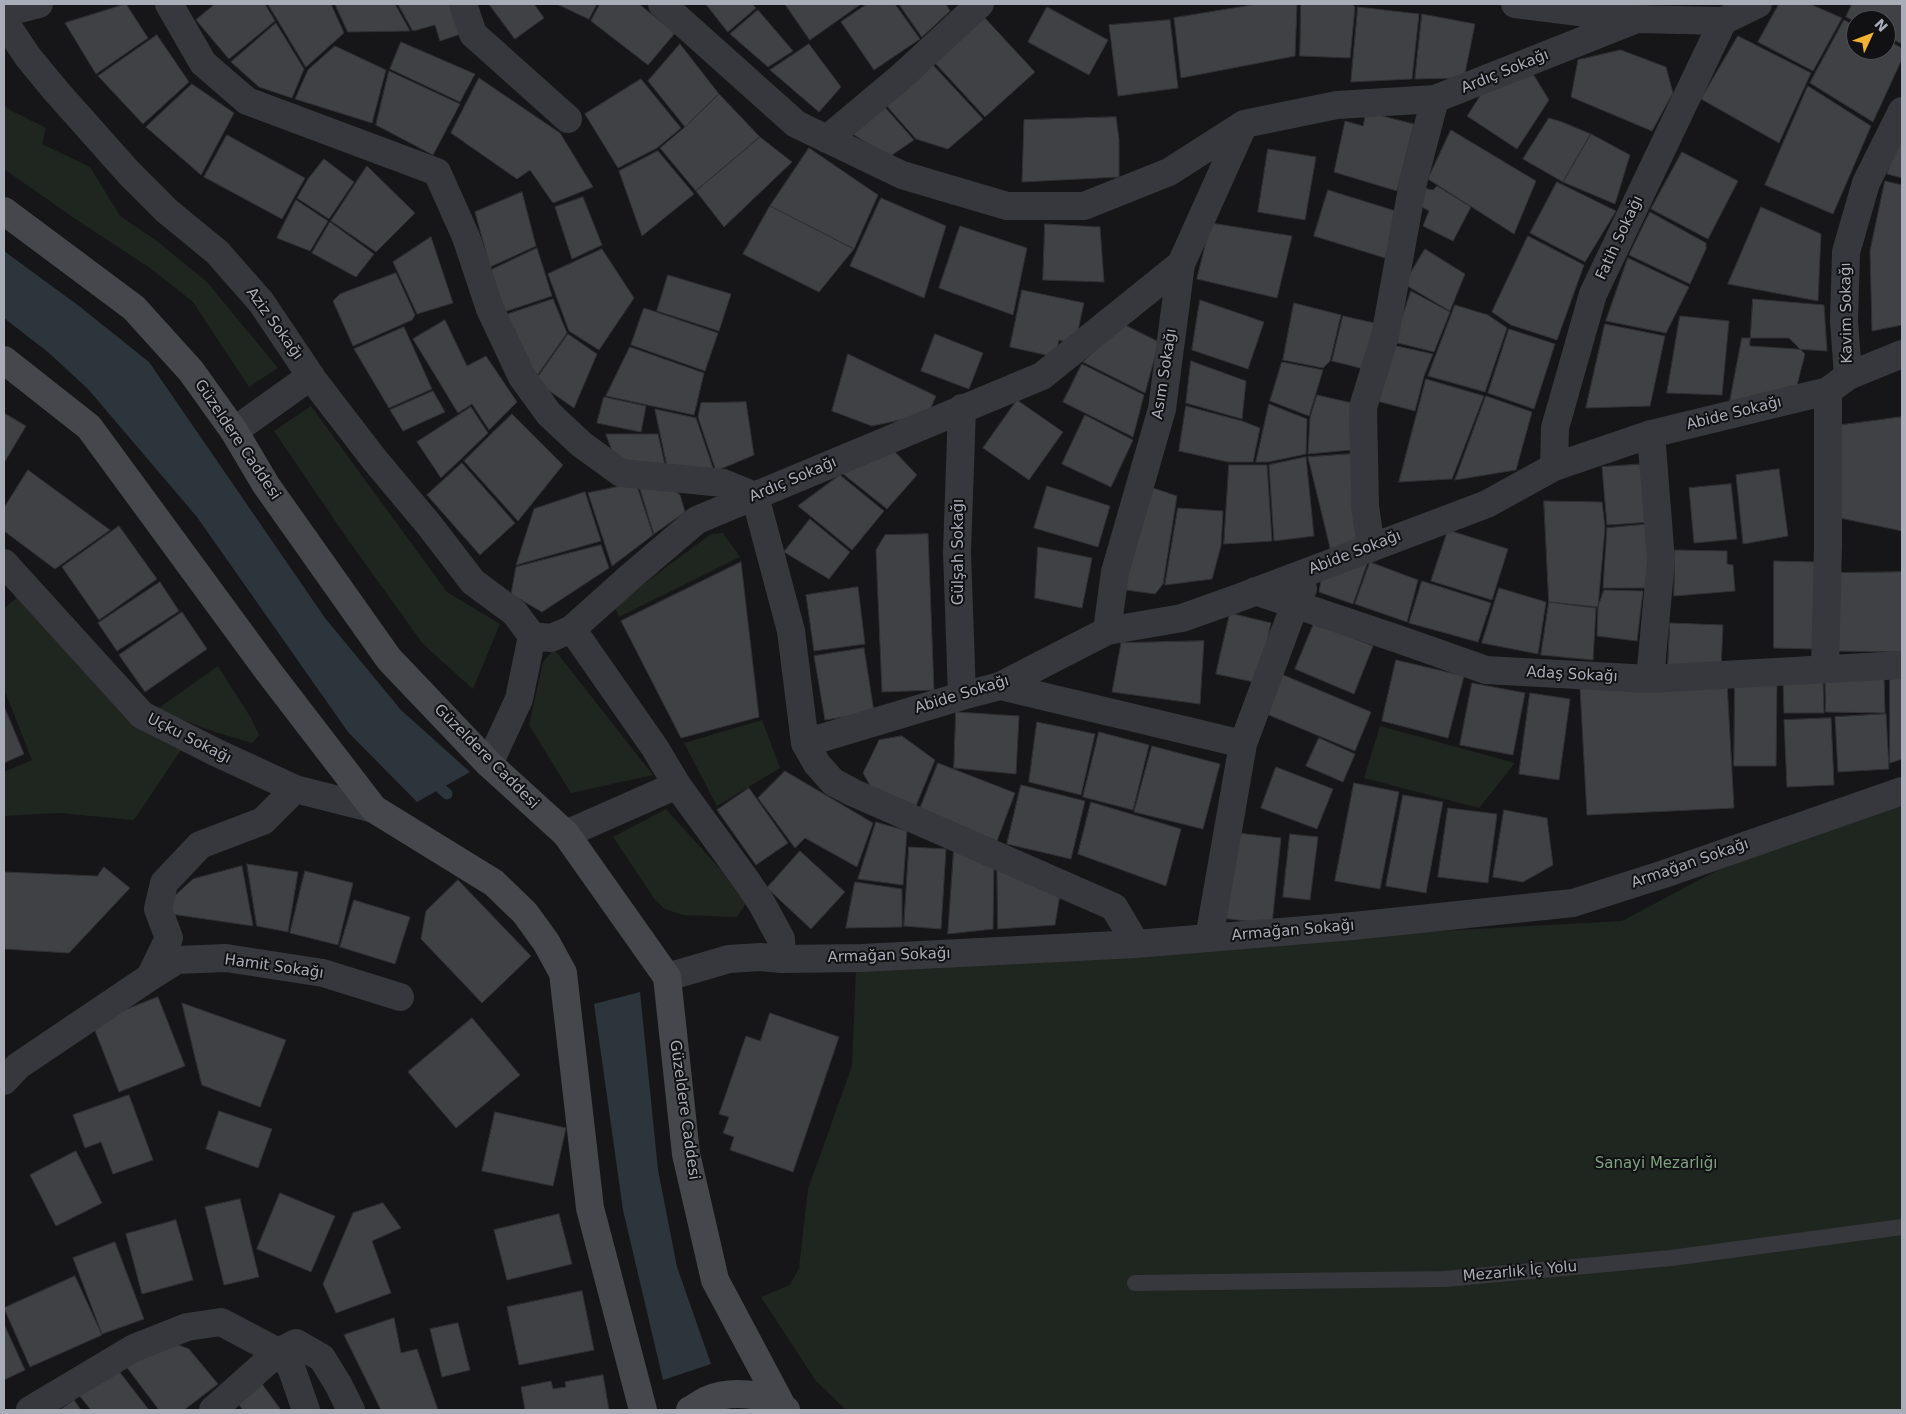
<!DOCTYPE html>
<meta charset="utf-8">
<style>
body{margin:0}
#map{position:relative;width:1906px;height:1414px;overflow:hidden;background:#161618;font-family:"DejaVu Sans",sans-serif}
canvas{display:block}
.frame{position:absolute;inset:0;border:5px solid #a8adb8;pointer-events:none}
.north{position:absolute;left:1846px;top:10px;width:50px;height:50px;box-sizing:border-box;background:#111113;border:1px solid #4d4f55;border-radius:50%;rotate:47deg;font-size:14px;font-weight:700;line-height:20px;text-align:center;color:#a8adb8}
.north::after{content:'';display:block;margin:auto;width:18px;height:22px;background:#f2b134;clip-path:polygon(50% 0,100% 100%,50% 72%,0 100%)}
</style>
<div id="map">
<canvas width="1906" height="1414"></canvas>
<div class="frame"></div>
<div class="north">N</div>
</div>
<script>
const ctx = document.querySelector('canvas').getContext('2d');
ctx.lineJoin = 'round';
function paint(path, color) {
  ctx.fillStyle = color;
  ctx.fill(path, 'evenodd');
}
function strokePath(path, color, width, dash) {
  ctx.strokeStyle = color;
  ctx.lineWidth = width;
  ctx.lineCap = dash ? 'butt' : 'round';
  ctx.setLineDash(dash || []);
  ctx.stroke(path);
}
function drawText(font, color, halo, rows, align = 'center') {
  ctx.font = font + ' "DejaVu Sans",sans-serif';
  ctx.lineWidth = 4;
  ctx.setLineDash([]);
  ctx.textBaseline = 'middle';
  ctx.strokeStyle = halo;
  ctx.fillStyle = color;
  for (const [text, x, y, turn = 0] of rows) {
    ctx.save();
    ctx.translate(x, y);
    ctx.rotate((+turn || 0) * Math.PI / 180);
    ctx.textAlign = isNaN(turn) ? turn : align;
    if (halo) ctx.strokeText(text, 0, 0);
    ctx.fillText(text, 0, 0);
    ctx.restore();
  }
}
paint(new Path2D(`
 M4,104L8,109L46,128L42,144L90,167L120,216L157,241L207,282L278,368L249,387L193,302L150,268L71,216L4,169Z
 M311,406L447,592L500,624L473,689L423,644L346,537L274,431Z
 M723,533L740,557L619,617L614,606L711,534Z
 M18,597L185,744L134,820L59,813L4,816V772L32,760L4,689V608Z
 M554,649L653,775L571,793L529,725L543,662Z
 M218,666L251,718L259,735L252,743L215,732L156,710Z
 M762,720L780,768L717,806L684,743Z
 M1380,726L1515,763L1479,808L1364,778Z
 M1902,800V1410H846L816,1381L761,1297L790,1285L799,1268L808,1189L852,1066L856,969L1277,940L1622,921L1716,871L1852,816Z
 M666,809L748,900L737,917L683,915L665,909L655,900L613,837Z`), '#1e261f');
paint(new Path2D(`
 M4,251L79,306L149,362L325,618L401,710L470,772L417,802L348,732L197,517L88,389L49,353L4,318Z
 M640,992L658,1170L677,1267L711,1364L663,1380L623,1210L594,1004Z`), '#2c353c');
strokePath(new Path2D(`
 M430,778L447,794`), '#2c353c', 11);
const building = new Path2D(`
 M126,4L148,38L96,74L65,23Z
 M215,4H265L275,21L229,59L196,20Z
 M268,4H331L344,33L306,67Z
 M335,4H395L410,31L348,32Z
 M398,4H451L461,34L440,41L435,25L413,31Z
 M489,4H534L544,18L515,39Z
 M557,4H597L589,19Z
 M600,4H639L675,33L648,65L591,21Z
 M706,4H752L756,8L728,32Z
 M785,4H861L810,40Z
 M867,4H895L920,39L874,70L841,22Z
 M899,4H946L950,11L922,37Z
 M1258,4H1297L1295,56L1181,78L1174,18Z
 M1301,4H1352L1355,7L1350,58L1300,56Z
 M1779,4H1810L1842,18L1813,71L1758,42Z
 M1852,4H1902V44L1886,36V20H1856V22L1846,17Z
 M1047,7L1108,40L1089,75L1028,42Z
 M1358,7L1419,14L1412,79L1351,82Z
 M758,10L793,51L768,67L730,34Z
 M1422,14L1475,24L1464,78L1415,79Z
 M984,17L1035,72L985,117L934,62Z
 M1170,20L1178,88L1118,96L1109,25Z
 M1844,20L1856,26V50H1886V40L1902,48V59L1873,122L1810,83Z
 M276,23L304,69L292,98L259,87L231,62Z
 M157,35L189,82L143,124L98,76Z
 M1738,36L1811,73L1779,143L1701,99Z
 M401,42L475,74L460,102L390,69Z
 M680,44L719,94L685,127L648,81Z
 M809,44L841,87L819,112L770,70Z
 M335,46L386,70L372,123L295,99L308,70Z
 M1621,50L1666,67L1673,93L1652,131L1571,97L1578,60Z
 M932,64L983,119L948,149L916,139L885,104Z
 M1530,69L1549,100L1517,149L1467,116L1482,93Z
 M389,71L460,104L433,155L376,125Z
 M479,78L560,133L593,187L553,203L530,170L517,179L451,133Z
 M641,79L681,128L657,148L618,168L585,114Z
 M192,84L234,113L201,175L146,127Z
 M1808,86L1871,126L1833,214L1765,185Z
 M719,94L760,137L696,191L660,148L685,127Z
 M883,105L914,140L889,157L851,133Z
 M1366,112L1414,124L1397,191L1334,172L1345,121L1363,126Z
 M1116,117L1119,140V177L1022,182L1024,120Z
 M1549,118L1562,122L1591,134L1563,182L1523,159Z
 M1902,128V178L1887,174L1897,136Z
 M1451,130L1536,181L1514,234L1428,179Z
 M1591,134L1630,155L1615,204L1563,182Z
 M227,135L305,178L282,219L204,177Z
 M760,137L792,162L724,227L696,191Z
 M809,148L878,195L854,249L770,206Z
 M1268,149L1316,157L1305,220L1258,212Z
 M658,151L694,194L642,236L619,171Z
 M1682,152L1738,181L1708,239L1651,209Z
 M324,159L354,182L329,219L297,198L308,179Z
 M367,166L415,213L376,252L331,221Z
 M1885,181L1902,185V325L1872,331L1870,251Z
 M1557,182L1616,211L1585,262L1530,233Z
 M1437,186L1471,207L1453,241L1423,226L1429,211L1414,202L1423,188L1433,190Z
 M1328,190L1399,212L1385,258L1314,236Z
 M522,192L536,246L490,267L475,212Z
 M583,197L602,245L572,259L555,207Z
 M881,198L946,226L924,298L850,266Z
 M296,200L328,221L310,251L277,238Z
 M770,206L854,249L819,292L743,254Z
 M1761,207L1821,234L1818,301L1728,284Z
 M1650,212L1706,243V249L1690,284L1629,255Z
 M330,222L374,254L356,277L312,253Z
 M1211,223L1292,236L1277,298L1197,279Z
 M1045,224L1100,227L1104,282L1043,280Z
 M960,226L1027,248L1013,315L939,288Z
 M1528,236L1584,265L1557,340L1511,325L1492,312Z
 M431,237L453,303L417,314L393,262Z
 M537,248L552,296L504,312L491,270Z
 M602,249L634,298L599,350L569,331L548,274Z
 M1425,249L1465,274L1450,311L1404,284Z
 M1628,258L1689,287L1666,333L1606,321Z
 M396,273L415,315L412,320L353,346L333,301L340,294Z
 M668,275L731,294L719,331L657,311Z
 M1022,290L1084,303L1075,344L1059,340L1055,357L1010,347Z
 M1411,291L1450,312L1434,352L1394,342Z
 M553,299L567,333L534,380L505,315Z
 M1753,299L1824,305L1827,351L1750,346Z
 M1200,300L1264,322L1248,369L1192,350Z
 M1294,303L1341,315L1330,361L1323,368L1283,360Z
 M1455,305L1488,315L1507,328L1485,392L1428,376Z
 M644,308L718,333L705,371L631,345Z
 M1343,316L1379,324L1368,370L1332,361Z
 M1680,316L1729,321L1722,395L1667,393Z
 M445,320L467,366L486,356L517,402L489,430L472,404L458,413L413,339Z
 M1123,324L1159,342L1145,393L1083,362Z
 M1605,324L1665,336L1650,406L1586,408Z
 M404,327L432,389L389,408L354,349Z
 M1509,329L1555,344L1534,409L1488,393Z
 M568,334L597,354L574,408L535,381Z
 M935,334L983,353L969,389L921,371Z
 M1742,338H1789L1805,354L1797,385L1728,411Z
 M1392,345L1433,354L1424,376L1415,411L1373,400Z
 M630,347L704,373L694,415L606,396Z
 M848,354L936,396L928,414L872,426L832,411Z
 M1191,361L1246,381L1242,419L1186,403Z
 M1282,362L1323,370L1309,416L1270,401Z
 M1082,364L1144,395L1133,437L1063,402Z
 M1426,379L1484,396L1452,479L1399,482Z
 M433,391L445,412L403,431L390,410Z
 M1317,395L1352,403L1351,450L1308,454L1310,418Z
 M1486,396L1532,412L1516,470L1455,480Z
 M604,397L646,406L641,432L597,423Z
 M1017,400L1063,432L1029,480L983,448Z
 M746,402L754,455L716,471L698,417L701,403Z
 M1269,404L1307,419L1306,454L1268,462H1256Z
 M1186,406L1242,421L1260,428L1253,462H1228L1179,451Z
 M471,407L488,433L441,478L417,442Z
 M655,409L696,418L714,471L668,470Z
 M4,413L26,426L4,463Z
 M512,414L563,465L518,521L464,461Z
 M1085,415L1133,440L1111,487L1062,464Z
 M1902,417V531L1840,518L1834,426Z
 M606,434H658L666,470L617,463Z
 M894,451L917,475L887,509L842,473Z
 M1351,454L1361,542L1332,556L1308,457Z
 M1306,457L1314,536L1274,541L1269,465Z
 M462,463L515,523L480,555L427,495Z
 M1645,464L1651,522L1607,525L1602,467Z
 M1229,465H1267L1272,541L1224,544Z
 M1779,469L1788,536L1743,544L1736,475Z
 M28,470L110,530L55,569L4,531V508Z
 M840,475L884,511L852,550L798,506Z
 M638,482L665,483L680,495L685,512L654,534Z
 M636,483L653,535L612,566L588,493Z
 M1731,484L1737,539L1694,543L1689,488Z
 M1047,486L1110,506L1098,547L1034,528Z
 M1153,488L1177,496L1163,584L1155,594L1119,589Z
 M585,492L601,541L516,565L534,509Z
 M1544,501L1602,502L1605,527L1598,607L1549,602Z
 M1178,508L1223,511L1221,546L1212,579L1165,585Z
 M810,519L850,552L829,579L784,552Z
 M1651,524V588H1603L1607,528Z
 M119,526L157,579L99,620L62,567Z
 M1448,530L1508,549L1492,600L1431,581Z
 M928,534L934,690L882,692L876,550L885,535Z
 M601,545L609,568L542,612L511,594L516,567Z
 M1038,547L1092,558L1082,608L1035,598Z
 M1675,550L1727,551V564L1733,565L1735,591L1674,596Z
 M1368,561L1353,604L1319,592L1321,580Z
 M1774,561L1815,562L1814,649L1774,648Z
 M741,562L759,717L681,738L621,621Z
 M1370,562L1418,580L1407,622L1355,604Z
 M1902,572V652L1836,651L1834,573Z
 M1422,581L1491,603L1478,642L1409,623Z
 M160,582L179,611L117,651L98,623Z
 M858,587L865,644L814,651L806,595Z
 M1499,588L1546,602L1538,654L1482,643Z
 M1604,590L1643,591L1637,641L1597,636L1598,607Z
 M1549,602L1596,608L1593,660L1541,655Z
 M182,612L207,649L145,692L119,655Z
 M1230,613L1271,623L1258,683L1216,674Z
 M1314,623L1373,646L1354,694L1295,669Z
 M1670,623L1723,625L1721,668L1668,665Z
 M1204,641L1200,704L1112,692L1121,643Z
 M864,648L874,712L825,720L814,656Z
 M1396,660L1464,676L1448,738L1382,721Z
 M1281,674L1371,712L1355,751L1264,713Z
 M1825,674L1884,675L1885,713L1826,712Z
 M1890,674H1902V759L1890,763Z
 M1823,680L1824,713H1784L1783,681Z
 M1727,682L1734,808L1587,815L1580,688Z
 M1735,682H1777L1776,766H1734Z
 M1472,683L1525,693L1513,755L1460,745Z
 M1530,693L1570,699L1559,780L1519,774Z
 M4,706L24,754L4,763Z
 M956,712L1019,716L1016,774L954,768Z
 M1886,714L1889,769L1838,772L1835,717Z
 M1831,718L1834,785L1787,787L1784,720Z
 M1037,722L1095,734L1081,795L1029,782Z
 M1099,732L1149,745L1133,810L1083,797Z
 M902,736L935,760L915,808L871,787L863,773L879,740Z
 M1319,738L1355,754L1343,782L1306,766Z
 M1152,746L1220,764L1203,829L1134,812Z
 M938,763L1015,793L997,841L919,811Z
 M1276,767L1333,789L1317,829L1261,808Z
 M785,771L873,823L857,867L805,838L795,848L758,798Z
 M1354,783L1399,792L1380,889L1335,881Z
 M1021,785L1085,801L1071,859L1007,844Z
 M749,788L788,843L756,865L717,810Z
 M1403,795L1443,802L1426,893L1386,886Z
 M1091,802L1181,829L1166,886L1078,854Z
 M1448,808L1497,814L1488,883L1438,877Z
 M1504,810L1547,818L1553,865L1523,882L1493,877Z
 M876,822L907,831L903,885L858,879Z
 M1230,832L1281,838L1272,924L1221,918Z
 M1290,834L1318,837L1310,900L1283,897Z
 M909,847L946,849L941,929L904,926Z
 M954,848L994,861L993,929L948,934Z
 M800,851L845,892L811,929L767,888Z
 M247,864L298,872L288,932L257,926Z
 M997,865L1060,894L1055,925L998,929Z
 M242,866L253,926L164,913L170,900L193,879Z
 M104,867L130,888L69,953L4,949V872L97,876Z
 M305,871L353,883L338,945L290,933Z
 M458,880L531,956L482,1003L421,939L426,911Z
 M855,882L902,889V927L846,928Z
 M354,900L410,917L395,964L340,947Z
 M158,997L185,1066L119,1092L92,1023Z
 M182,1003L286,1040L260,1107L202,1085Z
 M770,1013L839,1037L793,1172L730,1150L734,1137L723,1133L729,1117L719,1114L746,1036L760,1041Z
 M472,1018L520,1075L456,1128L408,1072Z
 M129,1095L153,1160L113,1174L101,1142L85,1148L73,1115Z
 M219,1111L272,1129L258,1168L206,1149Z
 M495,1112L566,1128L553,1186L482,1171Z
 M76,1151L102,1203L56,1226L30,1175Z
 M280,1193L335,1216L311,1272L257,1249Z
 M240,1199L259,1277L224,1285L205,1207Z
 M383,1203L401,1228L372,1241L391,1293L336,1313L323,1284L353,1213Z
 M559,1214L572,1264L507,1280L494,1230Z
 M176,1220L193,1280L142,1294L126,1234Z
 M115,1242L144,1319L102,1334L73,1258Z
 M75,1276L102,1335L30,1367L4,1308Z
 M582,1291L594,1350L519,1365L507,1307Z
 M394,1318L401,1353L417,1349L438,1410H381L344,1335Z
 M458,1323L470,1370L442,1377L430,1329Z
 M4,1324L25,1370L4,1380Z
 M166,1340L189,1349L218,1384L184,1410H159L125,1365Z
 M115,1366L149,1410H91L78,1394Z
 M603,1375L609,1410H525L521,1387L551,1381L553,1389L566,1387L565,1382Z
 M257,1377L281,1410H243L234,1398Z
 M74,1400L81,1410H60Z`);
paint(building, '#404145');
strokePath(building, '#303034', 1);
strokePath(new Path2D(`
 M1135,1283L1445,1279L1671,1258L1902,1227`), '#37383d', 16);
strokePath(new Path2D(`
 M169,4L203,63L247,101L437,172L466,237L490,309L522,377L549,414L581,444L621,473L723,483L755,496L791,631L805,743L817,764L833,782L854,793L1114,907L1136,944
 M463,4L473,34L568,119
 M662,4L796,124L902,175L1007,206H1084L1169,172L1244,124L1337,105L1435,99L1637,19L1723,21L1758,4
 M1515,4L1635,19
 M4,13L39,4
 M4,21L28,57L56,91L129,173L167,211L217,252L261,302L314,381L374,459L430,526L473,582L515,613L532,636
 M827,139L901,77L980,4
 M1848,376L1844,321L1846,252L1866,183L1902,111
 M234,431L311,376
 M1554,467L1555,428L1593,294L1723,21
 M1371,548L1365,506L1363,407L1385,336L1413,183L1435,99
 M4,563L142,715L215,752L295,789L374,809
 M1255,591L1398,639L1486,670L1650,679L1902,665
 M572,629L655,748L677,785L746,880L762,904L781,939L782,959
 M1107,631L1115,572L1162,409L1181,264L1244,124
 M532,636L551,638L572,629L630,577L697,520L1042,376L1181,264
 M1825,669L1828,546V391
 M1650,679L1661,560L1651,434
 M1000,686L1243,744
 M962,696L957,552L962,408
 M805,743L962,696L1000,686L1107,631L1182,618L1241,597L1487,504L1554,467L1651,434L1828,391L1848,376L1902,354
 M489,764L519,699L532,636
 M566,834L677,785
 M1209,938L1243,744L1295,604L1303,589
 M150,977L177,960L226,958L323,973L400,997
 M667,977L729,959L760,957L782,959L862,958L1136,944L1353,926L1573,903L1664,874L1902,791
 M4,1081L18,1066L150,977L169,938L158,909L164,883L200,845L263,821L295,789
 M30,1410L134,1348L187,1327L221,1322L278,1352L291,1367L306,1410
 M213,1410L278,1352L296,1343L322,1358L338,1384L351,1410`), '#37383d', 28);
strokePath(new Path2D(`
 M4,211L134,308L191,371L234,431L266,485L389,659L489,764L566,834L667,977L686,1154L715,1280L782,1406
 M4,360L89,427L268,671L374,809L494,883L525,913L546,942L563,973L590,1208L643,1410
 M690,1410C696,1407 701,1403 707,1400C730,1390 767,1392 786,1410`), '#45474d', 28);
drawText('15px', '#a8adb8', '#111113', [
 ["Ardıç Sokağı",1505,72,-22],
 ["Fatih Sokağı",1620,238,-65],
 ["Kavim Sokağı",1847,313,-91],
 ["Aziz Sokağı",274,324,54],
 ["Asım Sokağı",1165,374,-81],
 ["Abide Sokağı",1734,414,-14],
 ["Güzeldere Caddesi",237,440,56],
 ["Ardıç Sokağı",793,480,-23],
 ["Gülşah Sokağı",959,552,-90],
 ["Abide Sokağı",1355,553,-21],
 ["Adaş Sokağı",1572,675,3],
 ["Abide Sokağı",962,695,-17],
 ["Uçku Sokağı",189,739,27],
 ["Güzeldere Caddesi",486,757,45],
 ["Armağan Sokağı",1690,864,-19],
 ["Armağan Sokağı",1293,931,-5],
 ["Armağan Sokağı",889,956,-2],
 ["Hamit Sokağı",274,967,8],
 ["Güzeldere Caddesi",684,1110,82],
 ["Mezarlık İç Yolu",1520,1272,-5]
]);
drawText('15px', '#7fa381', '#111113', [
 ["Sanayi Mezarlığı",1656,1164]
]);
</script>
